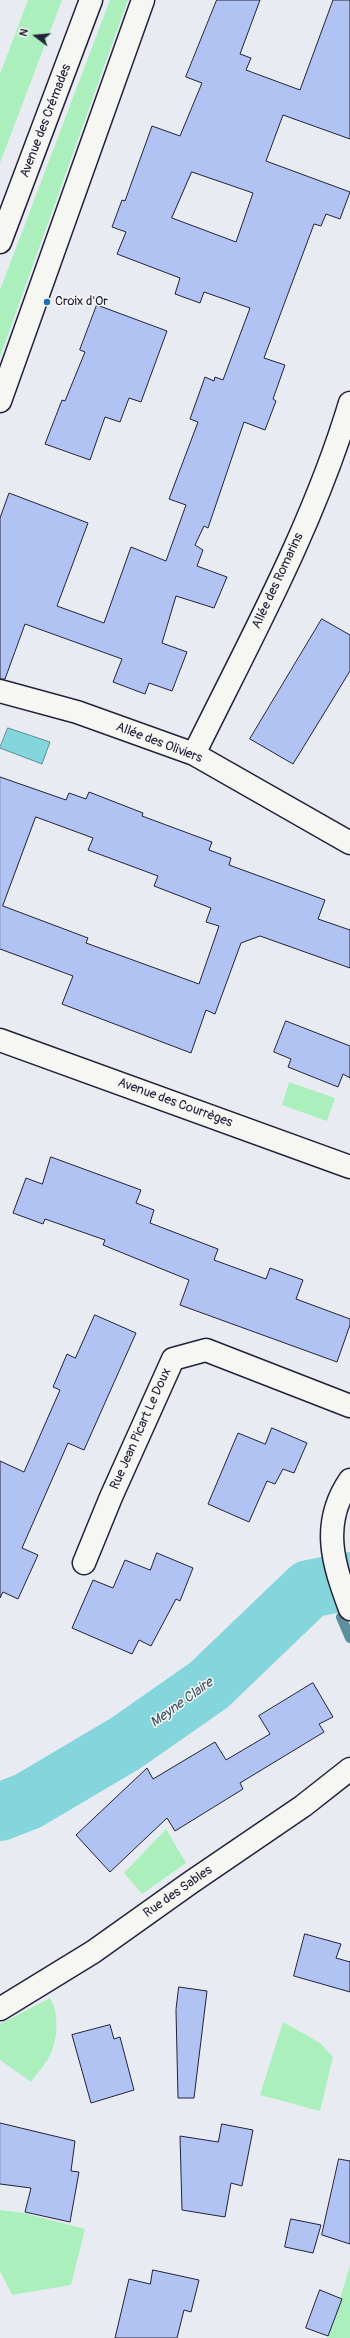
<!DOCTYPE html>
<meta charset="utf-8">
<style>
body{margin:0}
#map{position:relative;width:350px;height:2338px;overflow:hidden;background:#e8ecf2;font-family:Pangolin,sans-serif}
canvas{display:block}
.north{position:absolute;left:16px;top:16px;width:40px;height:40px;-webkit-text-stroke:3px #f6f6f2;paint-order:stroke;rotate:286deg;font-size:11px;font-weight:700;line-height:16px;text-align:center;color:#22223b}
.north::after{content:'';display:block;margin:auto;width:14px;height:18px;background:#22223b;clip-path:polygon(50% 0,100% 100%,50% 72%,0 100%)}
</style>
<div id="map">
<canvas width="350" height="2338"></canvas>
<div class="north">N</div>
</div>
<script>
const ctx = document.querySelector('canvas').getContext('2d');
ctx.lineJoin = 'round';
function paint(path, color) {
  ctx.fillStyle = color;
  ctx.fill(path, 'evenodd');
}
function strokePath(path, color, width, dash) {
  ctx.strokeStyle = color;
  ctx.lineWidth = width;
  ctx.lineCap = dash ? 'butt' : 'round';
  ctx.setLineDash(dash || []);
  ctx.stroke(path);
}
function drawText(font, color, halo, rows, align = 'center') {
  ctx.font = font + ' Pangolin,sans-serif';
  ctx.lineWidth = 3;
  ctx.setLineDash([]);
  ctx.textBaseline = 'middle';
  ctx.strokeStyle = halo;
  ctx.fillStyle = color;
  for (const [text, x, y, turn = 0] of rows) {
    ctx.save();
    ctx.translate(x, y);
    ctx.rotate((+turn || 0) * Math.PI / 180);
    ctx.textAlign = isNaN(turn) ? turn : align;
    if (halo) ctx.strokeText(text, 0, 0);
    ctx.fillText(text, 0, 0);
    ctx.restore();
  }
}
paint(new Path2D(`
 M28,0H62L0,163V74Z
 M110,0H128L0,357V290Z
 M289,1082L335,1098L327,1121L282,1105Z
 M166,1829L186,1863L142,1894L124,1873Z
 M50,1998C59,2012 58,2037 51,2053C47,2063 37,2073 31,2082L0,2060V2024Z
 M283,2022L320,2043L333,2057L320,2111L260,2095Z
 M0,2210L24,2213L85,2229L71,2285L12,2295L0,2271Z
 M350,2266V2338H328Z`), '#abf0bc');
const water = new Path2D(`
 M8,728L50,742L42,764L0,748Z`);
paint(water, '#84d6dc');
strokePath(water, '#5d8e9c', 1);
strokePath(new Path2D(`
 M341,1617L350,1638`), '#5d8e9c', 10);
strokePath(new Path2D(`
 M0,1812L28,1801L126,1743L209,1685L309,1589L350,1581`), '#84d6dc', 58);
const building = new Path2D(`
 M217,0H260L240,54L251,58L246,70L300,90L333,0H350V139L283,115L266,161L350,192L340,219L326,214L321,226L314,224L264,358L285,365L273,399L276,401L265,430L244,422L208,528L204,526L195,545L203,550L197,566L227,577L214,608L176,596L162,643L187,652L172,691L149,683L145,694L113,682L122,659L25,624L5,679H0V518L9,493L88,523L57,606L104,623L131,547L166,561L186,505L169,499L198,422L190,419L205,377L214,381L215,377L223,380L250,308L204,292L200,303L175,294L180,278L117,254L126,232L112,227L122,200L125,201L152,126L180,136L202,83L186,77ZM192,172L253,193L236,242L172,218Z
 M97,305L167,331L141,402L129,398L120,422L105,417L90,460L45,444L62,400L65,401L85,352L80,350Z
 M322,619L350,635V671L293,764L250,739Z
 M0,777L66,800L69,793L86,799L89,792L143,813L142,816L212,842L209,850L231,858L229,865L325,900L318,919L350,930V968L260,936L241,943L215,1014L206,1010L191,1053L62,1004L73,976L0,949ZM36,817L93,838L88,850L158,876L154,886L211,908L206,922L219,926L199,984L86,943L88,938L3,906Z
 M286,1021L350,1046V1078L343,1074L338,1087L288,1067L291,1059L274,1052Z
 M51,1157L141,1190L136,1203L154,1210L150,1223L218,1249L214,1260L266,1279L270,1268L303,1280L296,1299L350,1319V1325L337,1362L180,1305L189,1280L103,1245L105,1240L45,1219L43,1224L13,1213L26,1178L42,1184Z
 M95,1315L136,1333L84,1450L68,1443L22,1548L38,1555L18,1599L3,1592L0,1598V1461L24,1472L60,1390L53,1387L67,1354L75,1358Z
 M272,1428L307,1443L294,1473L283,1469L275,1484L267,1481L249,1522L208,1504L238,1433L265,1444Z
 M157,1553L193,1568L180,1601L176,1599L151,1646L139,1640L132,1654L72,1628L93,1580L113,1588L125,1560L150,1570Z
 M313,1683L333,1717L319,1724L324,1732L240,1783L243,1789L175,1831L167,1818L110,1872L76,1835L147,1768L153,1779L215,1742L226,1760L270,1734L259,1716Z
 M305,1934L341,1944L336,1958L350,1962V1992L294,1976Z
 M179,1987L207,1991L194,2098H178L176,2010Z
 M110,2025L114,2039L120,2037L134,2090L91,2103L72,2035Z
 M0,2123L75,2141L71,2171L79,2172L70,2222L25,2212L31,2188L0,2184Z
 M222,2124L253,2130L242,2186L231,2183L225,2217L182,2210L180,2136L218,2142Z
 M339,2159L350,2161V2244L322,2235Z
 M291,2219L321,2225L313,2253L285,2247Z
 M153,2270L199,2280L191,2312L184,2310L177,2338H115L129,2279L150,2284Z
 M320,2290L342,2299L328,2336L306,2328Z`);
paint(building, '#b1c3f3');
strokePath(building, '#22223b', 1);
const street = new Path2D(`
 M0,401L143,0
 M0,691L77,712L194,754L350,843
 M194,754C250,640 313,526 350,403
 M0,1040L350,1167
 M350,1480C320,1524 333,1563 350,1609
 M84,1563L111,1497L173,1359L206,1350L350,1406
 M0,2009L93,1952L190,1883L303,1806L350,1769`);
const secondary = new Path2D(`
 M0,242L91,0`);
strokePath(street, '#22223b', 25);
strokePath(secondary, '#22223b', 25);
strokePath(street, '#f6f6f2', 22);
strokePath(secondary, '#f6f6f2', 22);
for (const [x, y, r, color] of [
 [47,302,4,"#1f6fb2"]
]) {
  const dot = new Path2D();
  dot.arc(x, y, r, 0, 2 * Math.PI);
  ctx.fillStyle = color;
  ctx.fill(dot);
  strokePath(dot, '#f6f6f2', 1.5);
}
drawText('13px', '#22223b', '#f6f6f2', [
 ["Avenue des Crémades",46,121,-69],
 ["Allée des Romarins",278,581,-65],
 ["Allée des Oliviers",159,743,21],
 ["Avenue des Courrèges",175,1103,20],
 ["Rue Jean Picart Le Doux",141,1429,-66],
 ["Rue des Sables",178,1892,-35]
]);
drawText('13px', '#22223b', '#f6f6f2', [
 ["Croix d'Or",55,302]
], 'left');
drawText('italic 14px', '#3f586b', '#f6f6f2', [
 ["Meyne Claire",182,1703,-36]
]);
</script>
